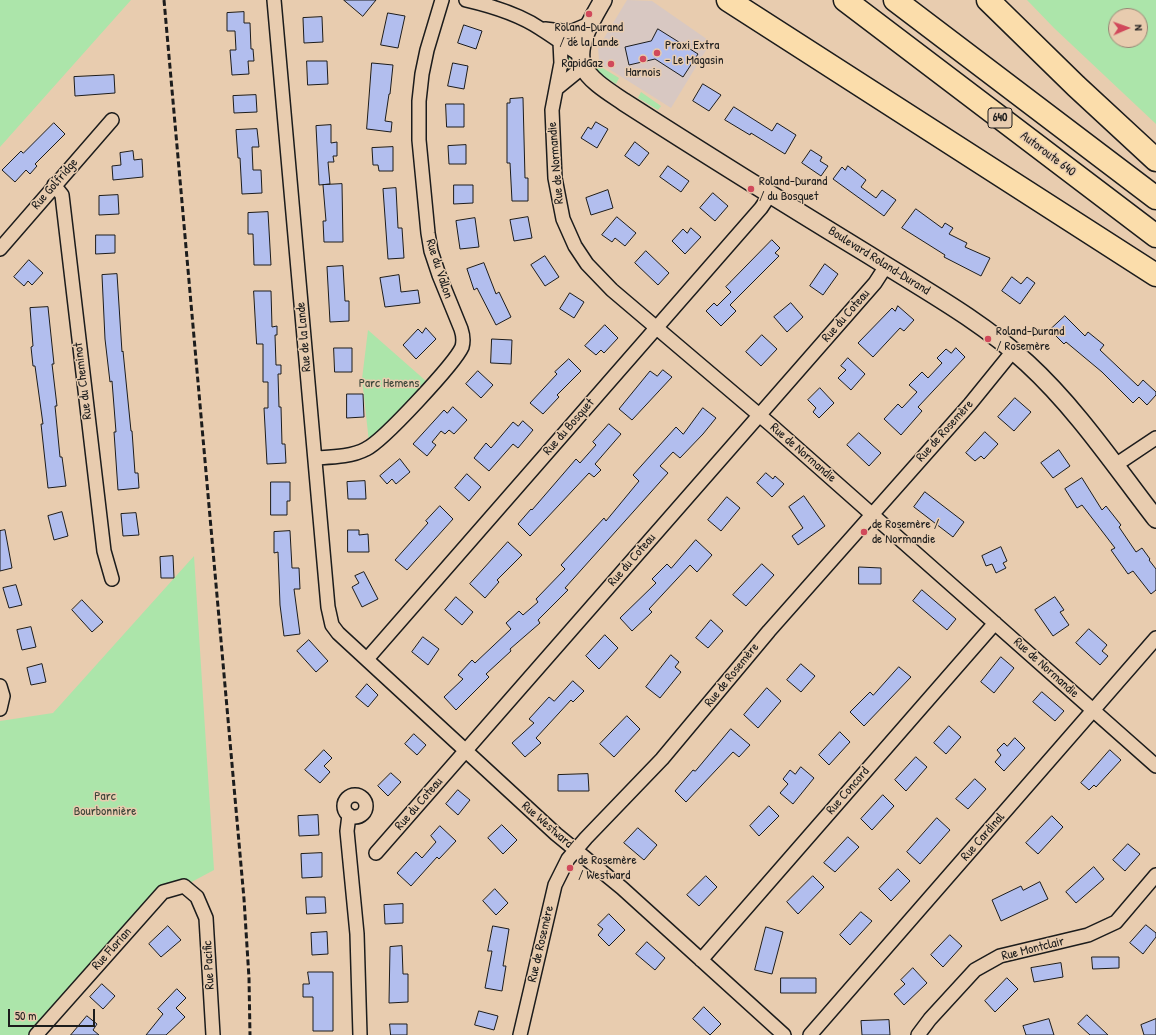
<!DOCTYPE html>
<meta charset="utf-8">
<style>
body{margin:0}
#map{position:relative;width:1156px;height:1035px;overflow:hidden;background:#e8ccaf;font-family:"Patrick Hand",sans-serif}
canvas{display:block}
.north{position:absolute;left:1108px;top:8px;width:40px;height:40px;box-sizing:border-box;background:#e8ccaf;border:1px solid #968674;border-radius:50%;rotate:88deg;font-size:11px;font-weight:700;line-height:16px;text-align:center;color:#1c1c1c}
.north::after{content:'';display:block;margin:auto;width:14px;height:18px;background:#d1495b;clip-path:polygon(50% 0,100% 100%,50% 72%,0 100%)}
.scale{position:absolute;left:8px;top:1009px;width:87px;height:18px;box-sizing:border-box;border:2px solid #1c1c1c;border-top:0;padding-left:5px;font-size:12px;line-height:14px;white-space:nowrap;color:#1c1c1c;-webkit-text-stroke:3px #e8ccaf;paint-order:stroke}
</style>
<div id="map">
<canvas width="1156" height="1035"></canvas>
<div class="north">N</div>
<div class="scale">50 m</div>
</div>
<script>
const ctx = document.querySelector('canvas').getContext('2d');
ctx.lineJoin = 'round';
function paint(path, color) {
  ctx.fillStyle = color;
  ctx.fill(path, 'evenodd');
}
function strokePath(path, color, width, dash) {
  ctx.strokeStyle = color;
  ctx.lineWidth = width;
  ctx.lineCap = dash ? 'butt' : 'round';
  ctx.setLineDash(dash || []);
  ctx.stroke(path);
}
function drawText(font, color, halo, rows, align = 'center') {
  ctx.font = font + ' "Patrick Hand",sans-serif';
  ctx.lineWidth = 3;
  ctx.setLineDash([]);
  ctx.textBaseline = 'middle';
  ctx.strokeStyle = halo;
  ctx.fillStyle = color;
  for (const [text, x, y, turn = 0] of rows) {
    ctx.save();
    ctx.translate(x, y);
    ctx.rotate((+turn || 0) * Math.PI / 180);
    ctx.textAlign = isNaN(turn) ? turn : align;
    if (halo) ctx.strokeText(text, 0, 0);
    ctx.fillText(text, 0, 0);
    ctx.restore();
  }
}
paint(new Path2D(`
 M627,0L652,1L711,42L671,108L601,64L599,60L598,48Z`), '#d8c8c2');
paint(new Path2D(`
 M0,0H131L0,147Z
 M1027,0H1156V124L1054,28ZM1116,16H1140V40H1116Z
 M567,54L569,55L573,68L565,73Z
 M595,59L601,67L619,78L616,84C606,77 593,73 595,59Z
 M641,92L661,106L658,110L638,98Z
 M368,330L426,381L386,426L369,442L362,379Z
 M194,556L214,870L184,886L163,892L36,1035H0V721L53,713Z`), '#ace5aa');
const building = new Path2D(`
 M344,0H376L363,16Z
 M244,12V23H250L251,49H253L254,61H248L249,74L232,75L230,50H236L235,31H227V13Z
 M388,13L405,16L398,48L381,45Z
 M322,17L323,42L304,43L303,18Z
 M464,25L482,31L476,49L458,43Z
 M658,29L698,54L683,77L655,59L629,65L625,47L651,41Z
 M307,61H327L328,84L308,85Z
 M372,63L393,65L390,94H389L385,121L392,122L391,132L367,129Z
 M453,63L468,66L464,89L448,86Z
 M114,75L115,93L75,96L74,77Z
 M703,84L721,95L709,111L693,101Z
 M256,95L257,112L234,113L233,96Z
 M523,98L525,178H528V201H512L510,163H507V103H510V99Z
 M446,104H464V127H447Z
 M734,107L772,131L777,123L796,135L785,154L751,133L750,135L725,120Z
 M596,122L608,129L597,148L581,138L588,127L591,129Z
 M54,123L65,134L35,164L37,166L30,174L26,170L15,182L2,170L21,151L23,153Z
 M331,125V143L337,142V156H333L334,162H328L330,184L319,185L316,126Z
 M257,129L259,147H252L253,170H261L262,193L242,194L240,158H238L236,130Z
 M635,142L649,153L639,166L625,156Z
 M466,145V164H449L448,146Z
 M393,147V171H379L378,165H373L372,148Z
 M811,150L822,157L820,161L828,166L821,176L802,163Z
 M133,151L134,160L142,159L143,177L113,180L112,166L121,165L120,153Z
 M668,166L689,181L681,192L660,177Z
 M848,166L866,180L861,187L876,198L882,190L896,200L884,216L833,179L842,167L845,170Z
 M342,184L343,242H324L323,221H326L323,185Z
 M454,185H473V203L454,204Z
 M396,188L398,228H402L404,258L388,259L383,189Z
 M608,190L613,208L591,215L586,198Z
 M713,193L728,206L715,221L700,208Z
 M118,195L119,214L99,215V196Z
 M916,209L942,228L945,223L953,228L949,234L967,243L965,247L990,258L981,276L944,257L945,255L902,228Z
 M268,212L271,265H254L253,234H248V213Z
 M528,217L532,238L514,241L510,220Z
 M617,217L636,233L625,246L615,238L612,242L602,235Z
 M475,218L479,247L460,249L456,221Z
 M691,228L701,237L685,254L672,241L683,229L687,233Z
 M96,235H115V253L96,254Z
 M772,240L780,248L775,253L779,256L730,305L736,311L721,326L706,311L714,303L717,306L731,292L726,287Z
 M646,251L669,273L658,285L635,263Z
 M545,256L559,277L545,286L531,265Z
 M29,260L43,273L32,285L28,281L24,286L14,277Z
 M484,263L496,294L499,292L511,317L496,325L477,288L474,290L467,269Z
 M825,264L838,274L823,295L810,286Z
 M343,266L345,301H349V321L330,322L327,267Z
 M117,274L122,352L123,351L131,431H132L135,473H138L139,488L118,490L114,432H116L112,381L110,382L105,339L102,275Z
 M399,275L401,292L418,290L420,303L385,307L380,278Z
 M1012,277L1021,284L1027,277L1035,283L1020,304L1002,291Z
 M254,291H271L272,327L277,326V335H275L276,365H281V374H278L279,407H281L282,444H285L286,463L267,464L264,408H268V382H263V344H257Z
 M570,293L584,302L574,318L560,309Z
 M791,303L803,317L787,332L774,317Z
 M898,306L914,320L904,331L900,328L873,357L858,343L892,308L895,311Z
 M48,307L54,364H52L57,406H55L60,457H62L66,486L48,488L41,424H43L35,366H33L31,347L33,346L30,308Z
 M1065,316L1085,336L1088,332L1104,345L1100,350L1138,386L1143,380L1156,392V395L1147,405L1139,397L1133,403L1102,372L1066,342L1064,344L1050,330Z
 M605,325L618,338L604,353L601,350L596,355L585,346Z
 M426,328L436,339L416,359L403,345L418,329L422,333Z
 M762,335L777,349L761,366L746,352Z
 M492,339L512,340L511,364L491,363Z
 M334,348H352V372H335Z
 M956,348L965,357L918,407L922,411L901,435L884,419L898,404L902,408L917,392L909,385L922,372L928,378L942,363L937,358L946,349L951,353Z
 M848,358L865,374L851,390L838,378L846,370L841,366Z
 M569,359L581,371L557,395L559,397L543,414L530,403L557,374L555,372Z
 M663,370L672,377L632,420L619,409L650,371L657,376Z
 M478,371L493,385L481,398L466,384Z
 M820,388L834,403L819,418L813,412L816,408L808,400Z
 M347,394H363L364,417L347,418Z
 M1015,398L1031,412L1014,431L998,417Z
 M453,407L467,420L454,434L449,430L445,434L441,431L432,442L436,445L427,456L413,444L444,410L447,413Z
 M703,408L716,418L703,434L680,458L673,452L660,466L668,473L565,588L568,590L538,620L540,623L510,649L511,651L486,674L489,677L456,710L444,697L463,679L458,675L472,660L475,663L511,629L506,623L519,611L523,615L538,602L536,599L565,569L561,565L604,518L606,521L639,481L633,475L676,427L683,434Z
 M523,421L533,430L518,448L513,444L489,471L474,458L486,443L491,448L513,422L518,426Z
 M609,424L621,434L595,464L601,470L594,477L589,473L530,536L518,524L531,509L532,510L576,459L580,463L596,445L593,442Z
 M985,432L998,444L984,459L981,456L975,461L966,453Z
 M859,433L881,453L869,466L847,445Z
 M1059,450L1070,466L1053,478L1041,463Z
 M400,459L410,472L396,484L392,479L387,484L380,476Z
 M766,473L773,479L775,476L784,484L772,497L757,483Z
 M467,474L481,487L469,501L455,488Z
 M1082,478L1102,510L1106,506L1121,525L1119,527L1136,552L1142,548L1150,559L1149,560L1156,569V590L1151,594L1133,571L1128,574L1111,550L1115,548L1082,505L1077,508L1065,489Z
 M365,481L366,499H348L347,482Z
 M271,482H290V501H287V515H271Z
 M925,492L964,522L953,537L914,507Z
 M804,496L825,526L798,545L792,536L803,528L789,507Z
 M727,497L740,508L721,531L708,520Z
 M440,506L453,519L407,570L395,560L428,523L426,521Z
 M62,512L68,536L54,540L48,516Z
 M136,513L139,535L123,536L121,514Z
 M5,530L12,568L0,571V531Z
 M348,530H359V535L368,534L369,552H348Z
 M290,531L292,568H299L300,589H294L300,634L284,636L280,605L278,552L274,553V532Z
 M696,540L712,555L697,572L690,565L649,609L652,612L632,631L620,618L656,583L652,579L667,564L671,568Z
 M508,542L522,555L497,580L499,582L485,598L470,584Z
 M1001,547L1007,561L1003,563L1006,568L996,573L992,564L986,566L982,556Z
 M173,556L174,578H161L160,557Z
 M762,564L774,575L746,606L733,595Z
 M859,567L881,568V584H859Z
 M364,572L378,599L362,607L352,587L359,583L355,576Z
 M16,585L22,605L9,608L3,588Z
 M922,590L956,619L947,630L913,601Z
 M456,597L473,612L462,625L445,610Z
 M1055,597L1064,610L1060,612L1069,625L1053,636L1035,610Z
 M82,600L103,622L92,632L72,610Z
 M711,620L723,631L708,648L696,638Z
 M31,627L36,647L22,650L17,630Z
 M1089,629L1107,645L1102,651L1108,656L1100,665L1076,643Z
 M605,635L618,648L599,669L586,656Z
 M423,637L439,649L428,665L412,652Z
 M309,640L328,661L316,672L297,651Z
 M671,655L679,662L675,667L681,672L660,698L646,687Z
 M1001,657L1014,668L994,693L981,682Z
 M42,664L46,682L31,685L27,668Z
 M801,664L815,676L801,692L787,680Z
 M899,667L911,677L864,726L850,712L870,692L873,695Z
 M573,681L584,691L573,702L571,700L536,738L541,743L525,757L512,743L534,723L529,719L549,697L554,701Z
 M367,684L378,695L368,707L356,697Z
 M767,688L781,701L758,728L744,715Z
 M1042,692L1064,711L1055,721L1033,702Z
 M627,716L640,729L614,757L600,744Z
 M949,726L961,737L946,754L934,743Z
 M731,729L750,745L739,757L733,752L686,802L675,791L693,770L695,771Z
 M840,732L850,742L829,765L819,755Z
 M414,734L426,745L417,755L405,744Z
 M1015,738L1025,748L1004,771L995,762L1001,755L997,750L1004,743L1007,746Z
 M324,750L332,758L324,766L330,772L320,783L305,770Z
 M1110,750L1121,760L1096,787L1094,785L1089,790L1081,783Z
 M916,757L927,767L906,791L895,780Z
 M801,767L814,778L793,804L780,793L788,784L783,779L790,770L795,774Z
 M391,773L401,782L388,796L378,786Z
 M588,774L589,791H558V775Z
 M975,779L986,789L968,809L956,799Z
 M458,790L470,800L458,815L446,804Z
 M883,795L894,806L872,830L861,819Z
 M769,806L779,816L759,836L750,826Z
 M318,815L319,835L299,836L298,816Z
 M1052,816L1063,827L1038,854L1026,843Z
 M937,818L950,830L920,864L907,852Z
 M502,825L517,840L503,854L488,838Z
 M440,826L456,841L439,859L437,857L411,886L397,873L416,852L422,858L436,842L431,836Z
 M638,828L657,845L644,860L624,843Z
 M848,837L859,847L835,872L824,863Z
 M1128,844L1140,854L1125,871L1113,860Z
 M322,853V877L302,878L301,854Z
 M1094,867L1104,879L1076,903L1066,892Z
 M898,869L910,881L891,901L879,889Z
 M706,876L717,887L699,906L687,895Z
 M813,876L824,887L798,914L787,902Z
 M1040,882L1048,899L1001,921L992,900L1021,886L1023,890Z
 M495,889L508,903L496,915L483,901Z
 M306,897H325L326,913L307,914Z
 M403,904V923L385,924L384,905Z
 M861,912L872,921L850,945L840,935Z
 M609,914L625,930L609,946L598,935L603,929L598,925Z
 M1146,925L1156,933V937L1143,954L1130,943Z
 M168,926L181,940L161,957L149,944Z
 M493,926L509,929L503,966H506L502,991L485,988L492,951H488Z
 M766,927L783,932L772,974L755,970Z
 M327,932L328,954L312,955L311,933Z
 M950,935L962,946L943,967L931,955Z
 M647,942L665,958L655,970L636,954Z
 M402,946L403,974H408V1002L389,1003L390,947Z
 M1092,957H1119V968L1093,969Z
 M1061,963L1063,977L1034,982L1031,968Z
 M913,968L927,983L904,1005L894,994L905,984L901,980Z
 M308,972H333V1031H313V997H303V984H309Z
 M781,978H816V993H781Z
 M1007,978L1018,989L995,1012L985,1001Z
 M102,984L115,996L103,1009L90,997Z
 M177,989L186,998L176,1008L185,1017L166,1035H146L163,1014L158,1009Z
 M704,1007L721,1024L710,1035L693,1019Z
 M479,1011L498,1016L494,1030L475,1025Z
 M1087,1015L1108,1035H1090L1078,1024Z
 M87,1016L97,1024L93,1030L99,1035H71Z
 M1049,1019L1054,1035H1026L1023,1026Z
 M1156,1019V1035H1144L1141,1025Z
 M889,1020L890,1035H862L861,1021Z
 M390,1024H407V1035H391Z`);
paint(building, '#b2beee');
strokePath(building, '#1c1c1c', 1);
const minor = new Path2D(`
 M274,0L328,607L332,625L338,633L556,834L622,888L784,1035
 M466,0C492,6 519,14 541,29C554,37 567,47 580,55
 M545,29L570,32L589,24
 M560,42L561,63L552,110L555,178L563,219L575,246L587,264L612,290L771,425L1156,766
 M556,89L583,67
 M54,185L62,195L104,551L112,579
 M0,249L112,120
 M315,458C332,457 351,457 366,449C383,441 455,363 462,347C464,340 463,335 461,329L439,275L431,251L428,233L419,140V101L422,74L427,50L442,0
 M1114,466L1156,438
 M367,659L761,208L771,193
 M0,686L3,696L0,709
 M344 806a11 11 0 1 1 22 0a11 11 0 1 1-22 0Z
 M349,815L347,831L357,934L360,1035
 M376,853L875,283L886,266
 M701,960L995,623
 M36,1035L163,892L184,886L197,897L206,918L213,1035
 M520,1035L555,885L568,859L586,838L662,759L769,631L970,404L1013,351
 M810,1035L1156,638
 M918,1035L930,1019L975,970L1000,956L1088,935L1116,922L1156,875`);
const tertiary = new Path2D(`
 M603,0C594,16 574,47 583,66C590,81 611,93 624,102C705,154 787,205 869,255C923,289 980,320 1027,363C1077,409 1115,466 1156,519`);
const motorway = new Path2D(`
 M728,0L1156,275
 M845,0L1156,236
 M895,0L1156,198
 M988,0L1076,86L1156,160`);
strokePath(minor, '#1c1c1c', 16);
strokePath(tertiary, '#1c1c1c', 20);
strokePath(motorway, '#1c1c1c', 25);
strokePath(minor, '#e8ccaf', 13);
strokePath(tertiary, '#e8ccaf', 17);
strokePath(motorway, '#fbddab', 22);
strokePath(new Path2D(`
 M164,0L244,899L249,978L250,1035`), '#1c1c1c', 3, [6, 3]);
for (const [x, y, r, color] of [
 [589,14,4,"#d1495b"],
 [657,53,4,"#d1495b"],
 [643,59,4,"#d1495b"],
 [611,64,4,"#d1495b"],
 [751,189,4,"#d1495b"],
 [988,339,4,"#d1495b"],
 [864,532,4,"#d1495b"],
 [570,868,4,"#d1495b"]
]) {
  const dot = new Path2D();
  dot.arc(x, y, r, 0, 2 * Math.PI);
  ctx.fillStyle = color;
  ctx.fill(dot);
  strokePath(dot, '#e8ccaf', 1.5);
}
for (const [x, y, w] of [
 [1000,118,24]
]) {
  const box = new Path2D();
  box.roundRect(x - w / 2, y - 10, w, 20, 3);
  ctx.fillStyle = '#e8ccaf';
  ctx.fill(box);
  strokePath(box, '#1c1c1c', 1);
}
drawText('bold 12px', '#1c1c1c', null, [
 ["640",1000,118]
]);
drawText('13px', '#1c1c1c', '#e8ccaf', [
 ["Roland-Durand",589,28,"center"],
 ["/ de la Lande",589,43,"center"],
 ["Proxi Extra",665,46],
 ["- Le Magasin",665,61],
 ["RapidGaz",603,64,"right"],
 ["Harnois",643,73,"center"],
 ["Roland-Durand",759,182],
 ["/ du Bosquet",759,197],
 ["Roland-Durand",996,332],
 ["/ Rosemère",996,347],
 ["de Rosemère /",872,525],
 ["de Normandie",872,540],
 ["de Rosemère",578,861],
 ["/ Westward",578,876]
], 'left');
drawText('13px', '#1c1c1c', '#e8ccaf', [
 ["Autoroute 640",1048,154,37],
 ["Rue de Normandie",556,163,-95],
 ["Rue Golfridge",55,184,-49],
 ["Boulevard Roland-Durand",879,261,32],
 ["Rue du Vallon",439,269,72],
 ["Rue du Coteau",846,316,-49],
 ["Rue de la Lande",304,337,-95],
 ["Rue du Cheminot",83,381,-97],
 ["Rue du Bosquet",569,427,-49],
 ["Rue de Rosemère",945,431,-48],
 ["Rue de Normandie",803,453,41],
 ["Rue du Coteau",632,560,-49],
 ["Rue de Normandie",1046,668,42],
 ["Rue de Rosemère",732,675,-51],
 ["Rue Concord",848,791,-49],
 ["Rue du Coteau",419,804,-49],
 ["Rue Westward",547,825,41],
 ["Rue Cardinal",983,837,-49],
 ["Rue de Rosemère",541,944,-77],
 ["Rue Florian",112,949,-48],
 ["Rue Montclair",1033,949,-14],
 ["Rue Pacific",209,965,-93]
]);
drawText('13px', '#394438', '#e8ccaf', [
 ["Parc Hemens",389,384],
 ["Parc",105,797],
 ["Bourbonnière",105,812]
]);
</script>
